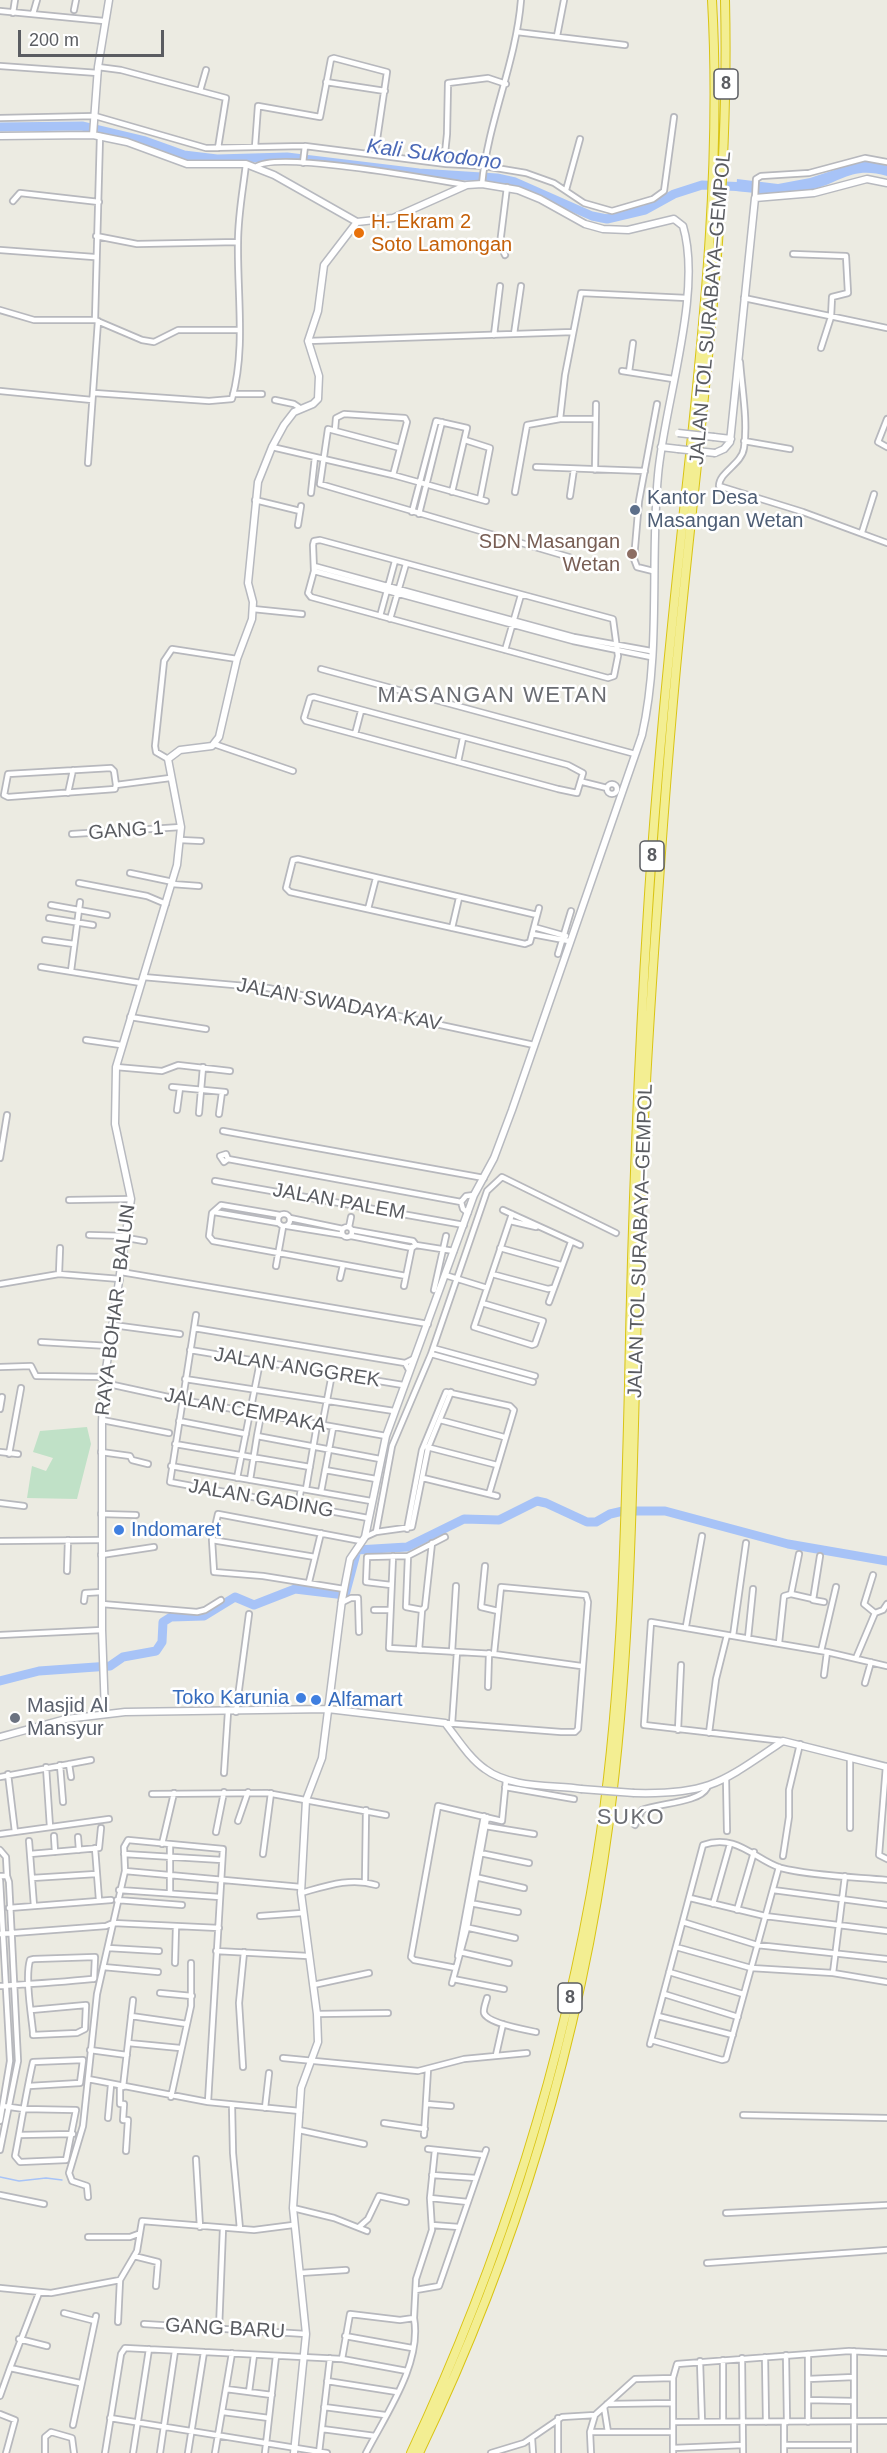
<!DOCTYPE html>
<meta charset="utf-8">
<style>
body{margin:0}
#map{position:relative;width:887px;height:2453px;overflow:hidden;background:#ecebe2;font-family:Helvetica,sans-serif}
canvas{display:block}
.scale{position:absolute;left:18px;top:30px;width:146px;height:27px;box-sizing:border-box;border:3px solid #5a5c61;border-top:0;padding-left:8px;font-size:18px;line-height:21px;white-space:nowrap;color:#5a5c61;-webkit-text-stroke:4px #fff;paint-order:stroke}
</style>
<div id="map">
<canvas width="887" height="2453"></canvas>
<div class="scale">200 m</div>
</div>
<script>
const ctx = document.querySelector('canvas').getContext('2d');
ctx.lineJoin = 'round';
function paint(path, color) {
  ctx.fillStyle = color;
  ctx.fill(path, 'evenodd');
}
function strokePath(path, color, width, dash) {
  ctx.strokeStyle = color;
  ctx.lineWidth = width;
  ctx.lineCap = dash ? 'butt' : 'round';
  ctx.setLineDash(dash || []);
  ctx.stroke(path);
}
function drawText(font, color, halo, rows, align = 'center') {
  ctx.font = font + ' Helvetica,sans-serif';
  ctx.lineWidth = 5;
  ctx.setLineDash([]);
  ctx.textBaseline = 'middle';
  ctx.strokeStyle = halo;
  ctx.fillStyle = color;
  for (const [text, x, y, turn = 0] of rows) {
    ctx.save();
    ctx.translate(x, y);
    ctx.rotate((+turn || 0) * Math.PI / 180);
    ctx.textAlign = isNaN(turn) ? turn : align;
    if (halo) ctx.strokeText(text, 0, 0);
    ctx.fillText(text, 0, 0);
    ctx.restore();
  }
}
paint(new Path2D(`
 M87,1427L91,1444L77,1499L27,1498L32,1466L46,1471L53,1458L33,1452L40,1431Z`), '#c0e1c7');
paint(new Path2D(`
 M867,159L887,166V176C852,166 842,182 811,190C789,196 758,194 736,191L737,179L778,184L810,178Z`), '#a7c3f7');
strokePath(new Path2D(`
 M0,2177L19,2181L46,2178L62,2180`), '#a7c3f7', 1.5);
strokePath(new Path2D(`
 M0,127L82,126L145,141L184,155L217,159L287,157L419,173L497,178L515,182L592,216L607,219L645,210L674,194L702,185L748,187
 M0,1681L39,1671L110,1666L123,1657L156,1651L162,1642L163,1622L171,1617L204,1616L235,1597L254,1605L295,1589L345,1595L357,1550L407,1547L464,1519L499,1520L537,1501L546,1503L587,1522H596L610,1514L623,1511H665L788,1544L887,1561`), '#a7c3f7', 9);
const street = new Path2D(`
 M74,10L76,0
 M0,11L104,21
 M13,13L15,0
 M33,14L37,0
 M517,32L625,45
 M557,36L564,0
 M0,66L98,73
 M98,67L121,70L226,98L218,148
 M326,82L385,91
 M200,91L206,70
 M0,118L95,116L206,148L305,146L446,164L484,166L526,173L554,183L584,203L612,211L653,199L664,191L674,117
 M255,147L258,106L320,117L331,59L334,58L387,72L375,153
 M303,163L305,146
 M444,163L447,134L448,83L488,78L506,84
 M256,167C274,150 435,180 466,185
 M482,184C488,121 516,63 521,0
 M566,190L580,139
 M755,198L756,179L761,176L809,173L865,158L887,162
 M13,201L20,193L99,202
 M96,236L137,244L238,242
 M0,250L94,257
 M793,254L846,256L848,293L832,297L831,317L821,348
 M505,255L500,244L507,187
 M744,298L887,328
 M0,310L34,320H95L142,340L154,342L178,330H239
 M95,320L100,136
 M514,334L521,286
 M494,335L500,286
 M308,341L573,332
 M740,362C742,389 748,421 744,448C742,464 719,472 719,486L803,512L887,543
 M622,371L673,379
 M629,372L633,343
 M0,391L92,400
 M94,393L209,401L232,399C246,349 237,294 238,242C238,215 243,190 246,164
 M233,394H262
 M275,400L294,404L300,408
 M560,419L565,375L581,293L687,298
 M887,419L878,442L887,447
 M335,430L336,418L344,414L405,418L407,422L393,475
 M465,440L490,448L480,499
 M744,441L790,449
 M272,447L393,475L486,501
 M400,448L328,429L320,484L569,557
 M88,463L98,321
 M536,467L645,471
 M595,470L596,404
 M515,492L527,425L560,419H595
 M311,493L315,457
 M570,496L574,469
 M255,500L300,511
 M412,512L436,421L467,428L452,492
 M419,514L442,422
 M298,525L301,506
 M862,532L874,494
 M320,540L613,619L618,656L614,676L608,678L311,597L308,593L314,571L313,545L314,541Z
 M314,566L574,637L651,651
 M314,571L573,641L651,657
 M653,571L637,567L634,559L639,501L657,404
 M253,609L302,614
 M380,616L395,561
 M390,619L406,564
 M505,650L521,595
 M321,669L635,754
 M314,697L568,765L583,773L577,793L558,789L306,721L304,718L310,698Z
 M355,734L361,711
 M214,744L293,771
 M168,759L156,752L155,746L164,661L172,649L237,659
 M458,762L463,738
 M583,782L607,788
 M607 789a5 5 0 1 1 10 0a5 5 0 1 1-10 0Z
 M116,785L114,771L111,768L8,774L4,795L8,797L115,789L116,785L170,778
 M68,793L73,770
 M72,834L181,827
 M180,840L201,841
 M130,873L173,882
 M79,883L147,896L166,904
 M172,884L199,886
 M51,905L107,915
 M368,909L376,878
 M537,915L298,859L293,860L286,888L290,892L525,944L530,942L539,908
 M49,918L93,925
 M534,927L566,936
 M452,928L459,898
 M532,934L569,941
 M45,940L74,944
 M558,954L571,911
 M41,967L141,983
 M71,971L80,902
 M143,977L268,988L534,1045
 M130,1017L206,1029
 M86,1040L121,1045
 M116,1067L162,1071L178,1065L230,1071
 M172,1087L225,1092
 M177,1110L180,1088
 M199,1113L203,1067
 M219,1114L222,1092
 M223,1131L484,1178
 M0,1158L7,1115
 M228,1159L226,1154L220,1156L224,1162L228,1159L461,1202L463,1209L468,1213
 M215,1181L464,1225
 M69,1200L131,1199
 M461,1202L466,1196L474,1195
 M503,1210L580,1245
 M214,1212L278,1223
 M278 1220a6 6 0 1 1 12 0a6 6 0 1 1-12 0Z
 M280,1215L221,1205L212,1213L209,1236L213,1241L406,1276
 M290,1218L343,1229
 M510,1221L536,1227
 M287,1226L343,1235
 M342 1232a5 5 0 1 1 10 0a5 5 0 1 1-10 0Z
 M349,1227L351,1217
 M352,1230L413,1241L416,1245
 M89,1235L128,1236
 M351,1236L412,1248L416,1245L454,1251
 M127,1238L144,1241
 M500,1248L561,1265
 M276,1266L283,1227
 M121,1272L428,1324
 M59,1274L60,1248
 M492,1274L548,1289L553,1288
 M445,1275L487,1288
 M340,1278L343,1265
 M0,1284L59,1274L120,1279
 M404,1286L412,1247
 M434,1290L446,1236
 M549,1302L571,1242
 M482,1303L543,1321L535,1344L532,1345L474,1327L512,1214
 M196,1315L170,1482L368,1518
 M113,1325L180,1334
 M194,1328L405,1363
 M41,1342L109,1346
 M433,1348L535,1376
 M190,1350L403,1385
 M431,1354L533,1382
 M0,1367L31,1366L36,1376L105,1377
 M409,1370L405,1363L413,1359
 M185,1379L394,1411
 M104,1383L182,1400L386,1436
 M0,1409L2,1397
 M102,1420L169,1433
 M440,1420L504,1437
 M179,1421L246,1434
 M322,1426L332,1374
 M257,1436L261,1415
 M175,1444L310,1467
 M427,1447L497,1465
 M0,1452L18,1454
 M101,1452L130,1456L132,1460L148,1464
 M9,1454L21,1388
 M171,1466L371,1501
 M325,1470L376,1479
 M237,1478L260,1362
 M423,1478L497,1496
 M250,1480L257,1436L380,1459
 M306,1489L317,1425
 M321,1492L333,1428
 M0,1503L24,1506
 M298,1506L301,1489
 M101,1514L136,1515
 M407,1529L422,1450L446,1392L510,1406L514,1410L489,1494
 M376,1532L392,1446L431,1354L487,1191L502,1177L616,1233
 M365,1537L376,1532L412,1527L428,1448L451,1392
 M212,1540L214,1572L263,1576L344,1589
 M0,1541L101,1540
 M101,1555L154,1547
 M393,1556L389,1648L494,1654L581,1666
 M408,1556L406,1607L422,1610
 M820,1556L813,1600L824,1602
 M315,1557L212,1540L218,1514L361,1541
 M485,1566L481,1607L498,1611
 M67,1571L68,1540
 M873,1575L864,1604L875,1613
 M309,1582L321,1533
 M391,1585L366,1582L367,1557L408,1556L445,1537
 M791,1594L813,1599
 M84,1601L85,1593L102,1592
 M341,1603L351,1598H358L359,1632
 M102,1604L197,1612L205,1610L221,1600
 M374,1610H390
 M686,1626L702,1536
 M0,1635L102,1630
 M733,1636L746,1543
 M748,1638L753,1589
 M779,1643L784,1596L791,1594L799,1554
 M419,1650L422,1610L425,1607L432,1543
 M821,1651L836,1587
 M452,1652L456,1586
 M856,1658L875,1613L883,1610L887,1604
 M824,1675L827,1652
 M865,1683L871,1662
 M488,1687L489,1653
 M236,1712L249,1614
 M445,1723L561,1732H575L578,1729L588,1602L586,1595L501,1587L494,1654
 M452,1724L457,1652
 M678,1730L681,1665
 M709,1733L716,1679L727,1635
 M783,1741L644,1725L651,1622L827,1652L887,1666
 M850,1759V1828
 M69,1764L71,1777
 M60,1765L63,1802
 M886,1766L879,1855L887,1859
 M46,1767L50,1827
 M224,1773L228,1712
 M8,1774L15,1832
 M0,1777L91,1760
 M726,1778L727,1831
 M505,1787L574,1799
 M152,1794L267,1793L386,1815
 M238,1821L248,1792
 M635,1825L642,1810C658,1803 699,1803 707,1788
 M485,1826L534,1834
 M216,1832L224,1792
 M0,1834L109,1819
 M54,1836L55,1852
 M78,1837L79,1850
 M29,1841L34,1906
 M162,1844L174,1793
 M95,1848L99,1900
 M0,1850L6,1857L7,1876
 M480,1853L529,1863
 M30,1854L99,1848L101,1828
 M124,1854L222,1860
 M263,1854L271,1793
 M783,1856L789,1817V1790L800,1744
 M125,1871L301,1887
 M0,1876H7L9,1882L18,2061L0,2150
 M475,1877L524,1888
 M32,1878L96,1874
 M0,1880L10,2061L0,2121
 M365,1882L366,1810
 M119,1890L220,1897
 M773,1890L887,1905
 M170,1893V1845
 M301,1893C326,1886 350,1877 376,1885
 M690,1898L765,1916L887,1931
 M117,1900L182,1905
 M470,1903L518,1912
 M713,1904L730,1844
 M9,1908L111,1900
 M737,1910L754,1852
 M260,1916L302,1913
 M683,1922L757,1945L887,1959
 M465,1927L515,1938
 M0,1934L106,1926L113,1923L219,1928
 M676,1947L751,1968L833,1973L887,1982
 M108,1948L159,1951
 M216,1951L308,1956
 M460,1952L509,1963
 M458,1956L484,1816
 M175,1963L176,1926
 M103,1967L158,1972
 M456,1968L414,1960L411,1957L438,1806L502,1821L506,1780
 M669,1972L743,1994
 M833,1973L845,1876
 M453,1979L504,1989
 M452,1983L467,1928L487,1817
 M313,1985L369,1973
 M0,1986C31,1984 62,1982 92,1979H94L95,1957L34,1959L30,1960C25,1977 31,2013 33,2032V2035L77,2033L85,2029L86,2005L31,2010
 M160,1993L192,1996
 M664,1994L738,2017
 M487,1998C486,2002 483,2009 484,2013C487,2023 526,2030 536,2032
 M317,2014L388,2013
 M131,2016L187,2024
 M658,2016L733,2035
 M651,2040L722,2060L726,2059L779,1867
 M128,2043L180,2048
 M650,2044L703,1845C737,1833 755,1860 781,1868C813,1876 854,1877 887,1880
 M90,2050L127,2055
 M496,2055L503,2024
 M283,2058L418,2071L464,2059L527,2053
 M243,2067L239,2003L244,1952
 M88,2079L208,2102L300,2111
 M120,2087V2104H124L123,2120H128L126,2151
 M123,2087L133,2000
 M171,2097L191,2006V1963
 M427,2104L451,2106
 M232,2105L233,2153L240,2229
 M3,2106L24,2109L76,2110L66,2160L20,2162L15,2156C21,2125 26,2093 33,2062L83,2060L80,2083L29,2086
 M265,2108L269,2073
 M743,2115L887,2118
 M108,2118L111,2085
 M384,2123L425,2129
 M299,2130L364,2144
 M19,2135L73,2134
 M424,2135L428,2069
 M428,2149L484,2155
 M196,2159L200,2227
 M432,2175L476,2178
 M0,2195L44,2204
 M88,2197L87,2186L72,2181L69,2173L83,2126L97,1994L125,1871L124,1847L128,1840L223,1849L208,2102
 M430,2198L468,2202
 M293,2208L334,2218L367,2231
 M726,2213L887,2205
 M432,2225L459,2227
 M359,2227L368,2219L379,2196L406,2202
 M88,2237H130L138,2234
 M134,2256L158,2262L156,2286
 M707,2263L887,2250
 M300,2273L346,2270
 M0,2288L51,2293L120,2280
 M416,2290L439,2286L486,2150
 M64,2313L95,2321
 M414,2318L416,2279L432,2230L430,2198L435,2150
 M118,2322L120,2280L137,2251L142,2221L254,2230L293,2225
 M144,2324L306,2334
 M219,2329L223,2228
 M345,2336L412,2348
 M19,2339L47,2346
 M854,2351V2453
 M786,2355L787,2422
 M765,2357L766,2422
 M742,2358L743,2453
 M342,2359L350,2314L400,2320L414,2318C422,2364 386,2414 366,2453
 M723,2360V2422
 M700,2361L702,2422
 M10,2368L39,2293
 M808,2379L854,2377
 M327,2381L397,2392
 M226,2389L272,2395
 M249,2392L254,2355
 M0,2396L10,2368L80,2383
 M808,2400L854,2401
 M607,2404L673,2403
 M324,2407L385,2415
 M604,2407L608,2432
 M223,2412L269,2418
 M0,2414L15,2420L6,2453
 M110,2418L327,2453
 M673,2422L887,2421
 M808,2422V2354
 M73,2425L96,2316
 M322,2429L375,2436
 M590,2432H673
 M532,2438L533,2453
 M784,2445H854
 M673,2448L743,2445
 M45,2453V2437L51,2432L72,2438L74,2453
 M105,2453L121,2354L125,2348L342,2359L407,2371
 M133,2453L149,2349
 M160,2453L175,2351
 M188,2453L204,2352
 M215,2453L232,2353
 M265,2453L276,2356
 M319,2453L330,2358
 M491,2453L524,2443L562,2417L595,2415L635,2379L673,2378
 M558,2453V2418
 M591,2453L590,2432L595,2415
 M673,2453V2378L677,2364L849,2351L887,2353
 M784,2453V2422`);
const secondary = new Path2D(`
 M93,135L98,67L109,0
 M0,136L93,135L127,142L187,164H246L274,175L357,222L393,218L467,185L482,184L518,190L540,199L585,224L603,229L628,230L674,219L683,226C703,293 664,404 658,475C650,559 661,652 642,735L512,1110L494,1158L474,1195L386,1436L365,1537L350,1559L342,1600L322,1758L306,1800L301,1893L317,2014L318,2042L301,2088L293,2208L306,2334L294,2453
 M714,437L731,439
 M661,447L678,449
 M715,453L724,449L730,442L755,198L814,193L867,179L887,183
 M105,1713L102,1630V1422L104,1383L131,1199L115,1124L116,1067L177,865L181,827L168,759L180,750L212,746L219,737L237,659L252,619L253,602L248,583L258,482L272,447L284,425L294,412L313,404L318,399L319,376L308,341L318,311L324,265L357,222
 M0,1737L66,1719L125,1712L328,1709L445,1723C457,1738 469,1758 485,1769C510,1788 551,1785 581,1789
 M634,1793C710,1795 722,1782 783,1741L887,1767`);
const highway = new Path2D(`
 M411,2453C501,2261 563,2067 597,1858C622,1703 625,1542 629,1385C632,1226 638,1068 648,910C657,764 672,619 688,474C705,316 721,159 712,0
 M419,2453C515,2254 580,2040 609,1821C634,1631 632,1438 639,1247C642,1134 649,1022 657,910C664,806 672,702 683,598C703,398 730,202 725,0`);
strokePath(street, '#b7b8bd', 8);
strokePath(secondary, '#b7b9bf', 9);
strokePath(highway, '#d9c414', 10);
strokePath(street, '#fff', 4.5);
strokePath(secondary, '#fff', 6);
strokePath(highway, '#f3ee92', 8);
const secondaryBridge = new Path2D(`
 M678,433L714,437
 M678,449L715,453
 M581,1789L634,1793`);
strokePath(secondaryBridge, '#b7b9bf', 9, []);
strokePath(secondaryBridge, '#fff', 6);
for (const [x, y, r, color] of [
 [359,233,6,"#e8710a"],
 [635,510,6,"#5c6f8a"],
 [632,554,6,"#8d6e63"],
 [119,1530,6,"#3f7fe0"],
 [301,1698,6,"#3f7fe0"],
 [316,1700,6,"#3f7fe0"],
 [15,1718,6,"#6b7280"]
]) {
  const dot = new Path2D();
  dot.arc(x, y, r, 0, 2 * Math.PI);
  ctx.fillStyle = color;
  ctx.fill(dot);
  strokePath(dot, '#fff', 2);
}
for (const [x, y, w] of [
 [726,84,24],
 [652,856,24],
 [570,1998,24]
]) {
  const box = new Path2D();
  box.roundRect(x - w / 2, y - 15, w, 30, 4.5);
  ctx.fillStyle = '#fff';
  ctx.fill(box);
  strokePath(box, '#5a5c61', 1.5);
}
drawText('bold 18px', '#5a5c61', null, [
 ["8",726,84],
 ["8",652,856],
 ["8",570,1998]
]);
drawText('20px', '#c56008', '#fff', [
 ["H. Ekram 2",371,222],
 ["Soto Lamongan",371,245]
], 'left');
drawText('20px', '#5a5c61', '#fff', [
 ["JALAN TOL SURABAYA–GEMPOL",711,308,-85],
 ["GANG 1",126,831,-4],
 ["JALAN SWADAYA KAV",339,1005,11],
 ["JALAN PALEM",339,1202,10],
 ["JALAN TOL SURABAYA–GEMPOL",641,1241,-88],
 ["RAYA BOHAR - BALUN",116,1310,-83],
 ["JALAN ANGGREK",297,1368,9],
 ["JALAN CEMPAKA",245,1411,11],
 ["JALAN GADING",261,1499,10],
 ["GANG BARU",225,2329,3]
]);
drawText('20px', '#4e5e75', '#fff', [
 ["Kantor Desa",647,498],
 ["Masangan Wetan",647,521]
], 'left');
drawText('20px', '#785e54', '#fff', [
 ["SDN Masangan",620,542],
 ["Wetan",620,565]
], 'right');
drawText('20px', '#366cbe', '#fff', [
 ["Indomaret",131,1530],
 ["Toko Karunia",289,1698,"right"],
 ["Alfamart",328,1700]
], 'left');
drawText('20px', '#5b616d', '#fff', [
 ["Masjid Al",27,1706],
 ["Mansyur",27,1729]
], 'left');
drawText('italic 21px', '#4c6ab7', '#fff', [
 ["Kali Sukodono",434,155,7]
]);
ctx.letterSpacing = '1.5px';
drawText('22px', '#6b6d73', '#fff', [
 ["MASANGAN WETAN",493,696],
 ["SUKO",631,1818]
]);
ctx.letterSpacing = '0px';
</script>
